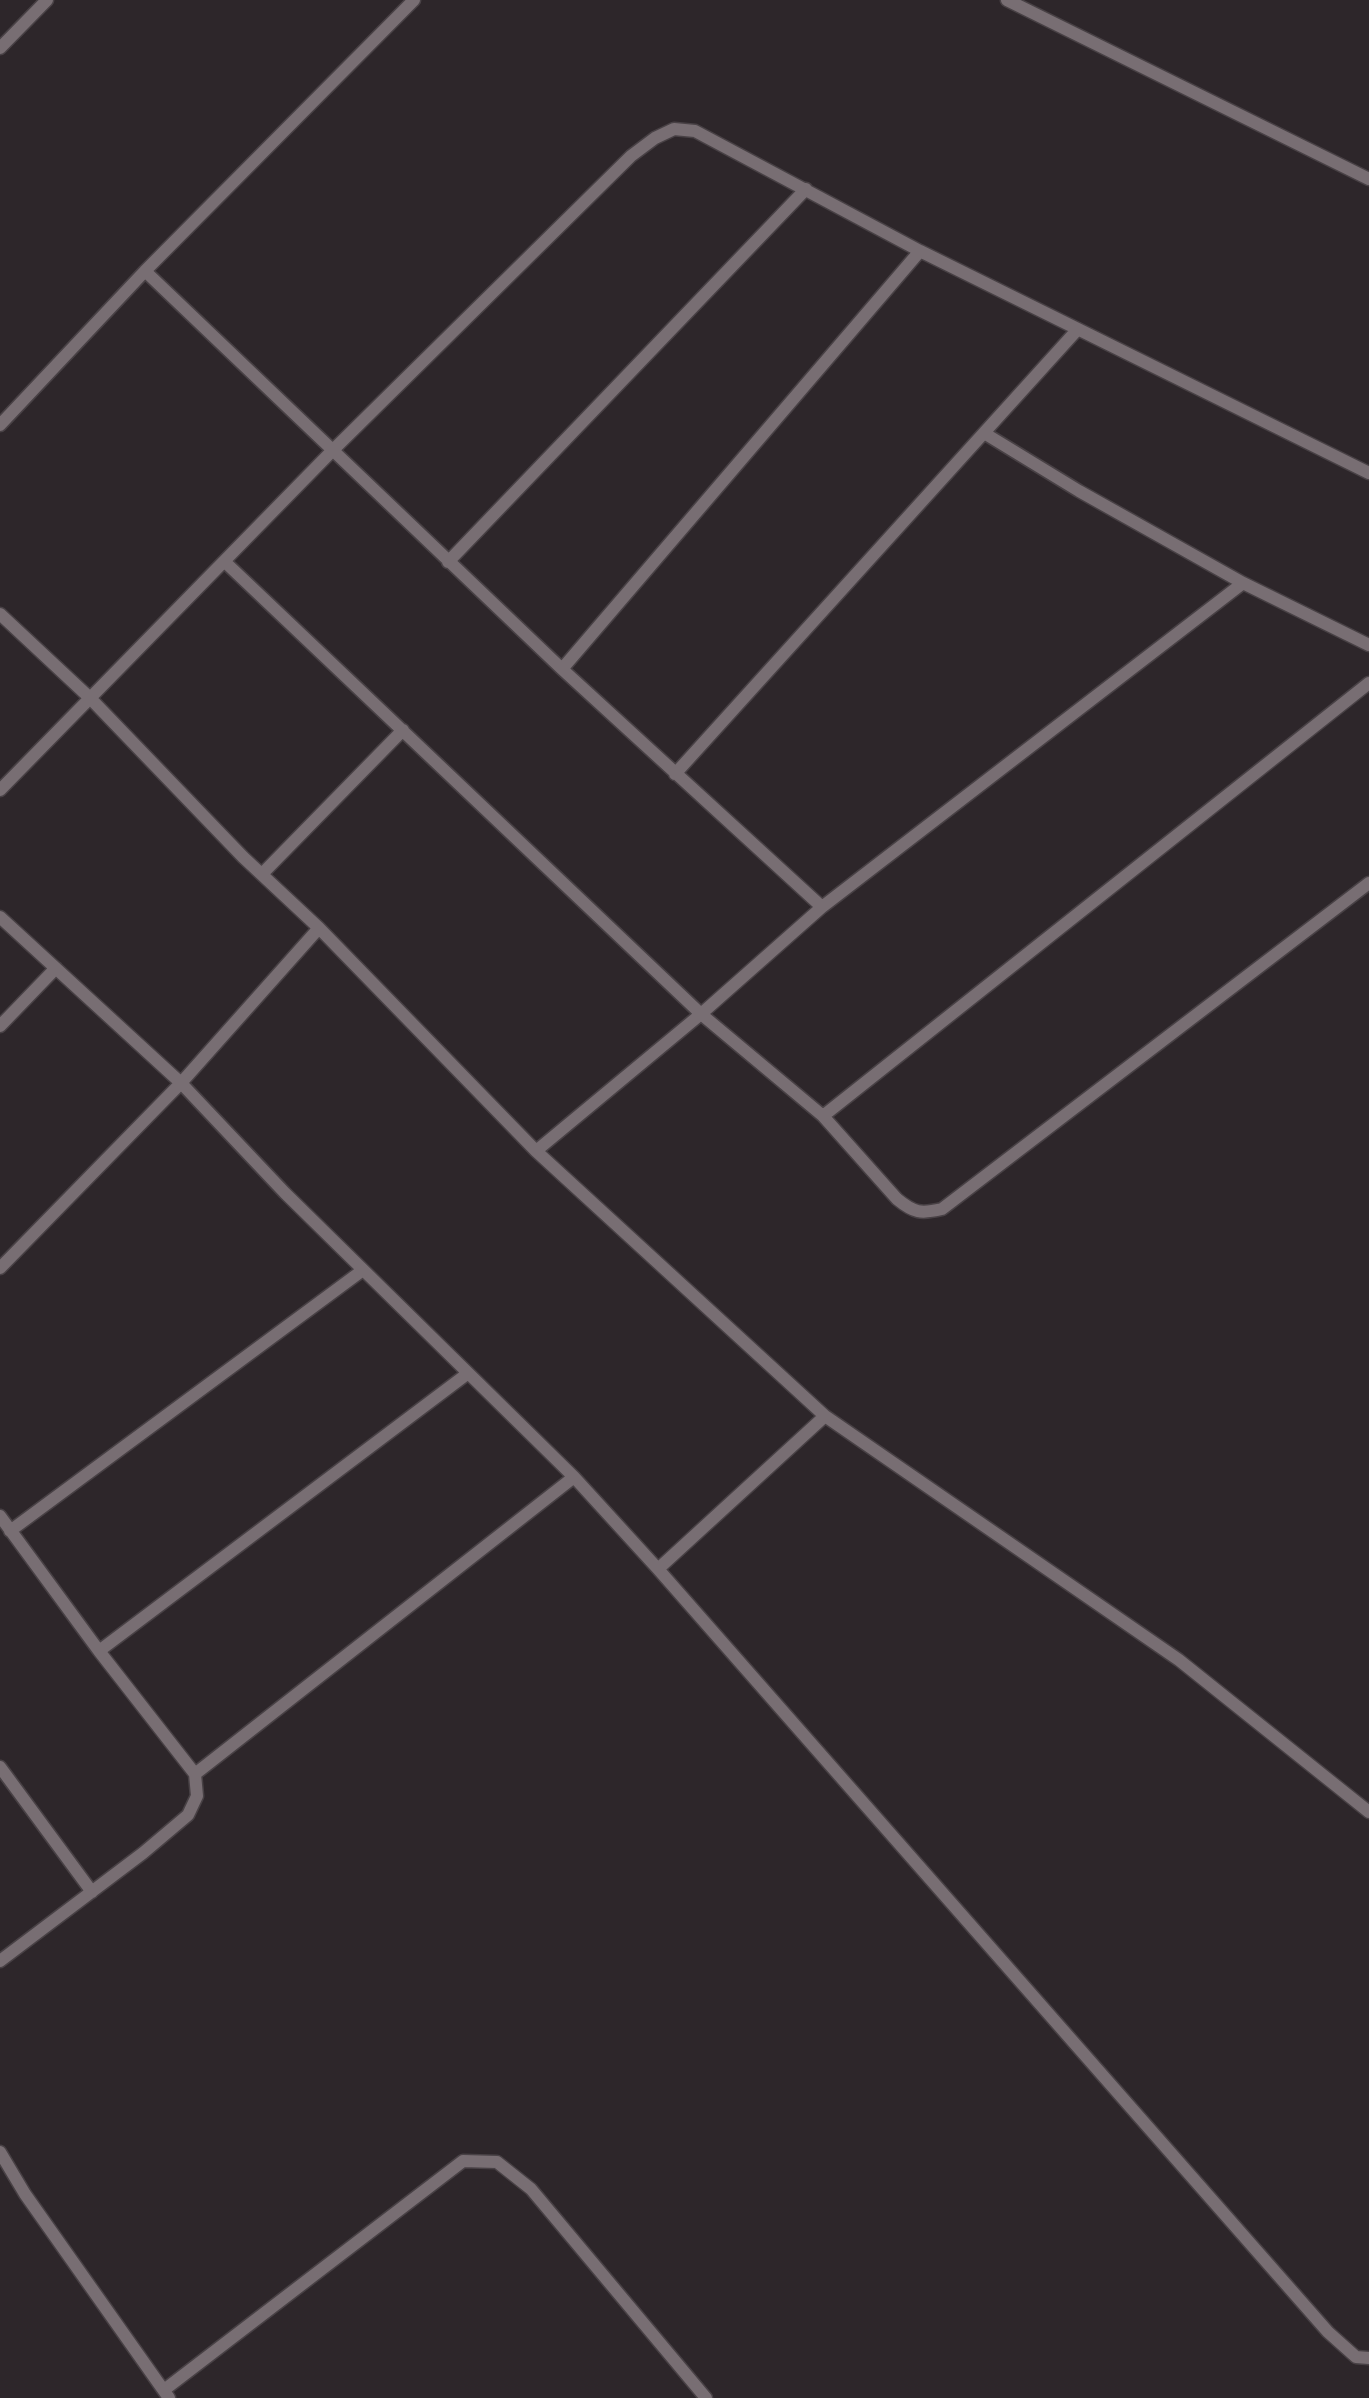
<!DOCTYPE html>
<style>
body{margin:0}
canvas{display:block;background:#2d262a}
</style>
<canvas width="1369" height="2398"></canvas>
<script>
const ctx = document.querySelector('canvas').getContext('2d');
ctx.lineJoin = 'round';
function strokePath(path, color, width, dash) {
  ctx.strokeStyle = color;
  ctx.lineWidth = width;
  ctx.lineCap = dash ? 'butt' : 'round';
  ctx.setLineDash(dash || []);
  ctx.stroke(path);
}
const minor = new Path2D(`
 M0,48L47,0
 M145,271L562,669L822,907
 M0,425L145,271L414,0
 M984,433L1079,491L1243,583L1369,645
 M225,562L701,1014L823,1116L897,1199C914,1213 921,1214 942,1209L1369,883
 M448,562L806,189
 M0,614L90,698L243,857L319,928L536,1151L825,1416L1179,1660L1369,1812
 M562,669L920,251
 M675,774L1078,329
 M0,790L332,451L631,156L655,138L674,129L695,131L920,251L1369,473
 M262,874L403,730
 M0,917L181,1083L285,1193L574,1477L658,1569L1328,2332L1356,2357L1369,2358
 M0,1026L56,968
 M823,1116L1369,683
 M536,1151L701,1014L822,907L1243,583
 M0,1268L181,1083L319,928
 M0,1516L99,1651L195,1774L197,1796L188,1815L143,1853L0,1961
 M10,1531L363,1270
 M658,1569L825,1416
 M99,1651L467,1374
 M0,1767L92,1892
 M195,1774L574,1477
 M0,2152L25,2194L169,2398
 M164,2390L463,2161L497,2162L531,2189L706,2398`);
const tertiary = new Path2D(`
 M1007,0L1369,179`);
strokePath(minor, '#484145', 15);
strokePath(tertiary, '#484145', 15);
strokePath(minor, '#786e73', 12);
strokePath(tertiary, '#786e73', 12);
</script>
